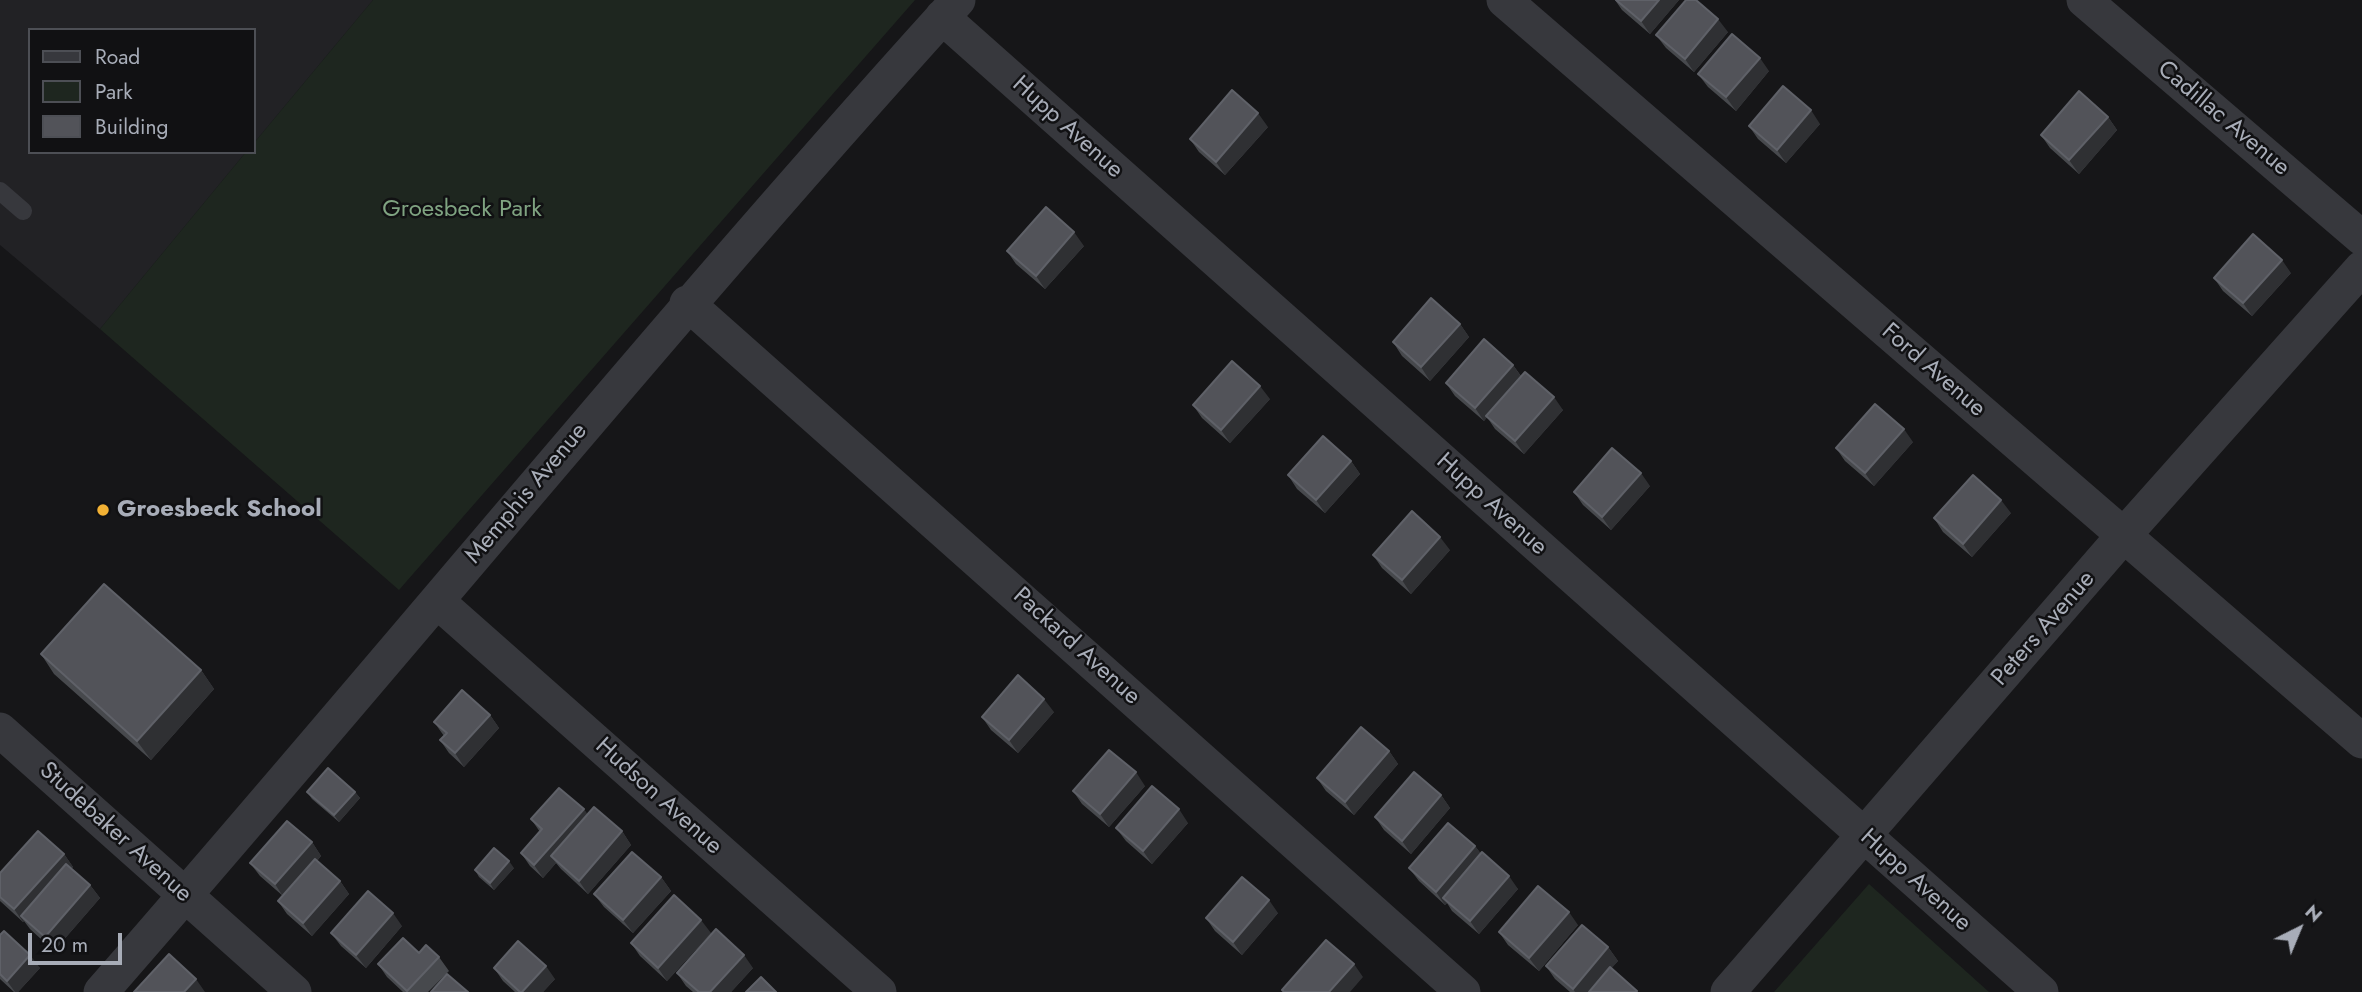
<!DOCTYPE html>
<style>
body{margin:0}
#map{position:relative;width:2362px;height:992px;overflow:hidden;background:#161618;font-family:Jost,sans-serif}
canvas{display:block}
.legend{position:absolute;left:28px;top:28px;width:228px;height:126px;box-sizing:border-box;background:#111113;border:2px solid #4d4f55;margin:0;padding:9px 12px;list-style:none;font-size:21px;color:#a8adb8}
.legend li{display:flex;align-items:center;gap:14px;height:35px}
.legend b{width:35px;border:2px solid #4d4f55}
.north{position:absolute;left:2264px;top:894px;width:70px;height:70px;-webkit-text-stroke:5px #111113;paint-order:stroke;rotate:43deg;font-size:19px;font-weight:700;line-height:28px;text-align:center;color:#a8adb8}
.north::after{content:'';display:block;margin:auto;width:24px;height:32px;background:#a8adb8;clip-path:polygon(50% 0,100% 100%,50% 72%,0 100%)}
.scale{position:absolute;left:28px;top:933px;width:94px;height:32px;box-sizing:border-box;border:4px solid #a8adb8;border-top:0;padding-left:9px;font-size:21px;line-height:24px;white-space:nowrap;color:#a8adb8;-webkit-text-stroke:5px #111113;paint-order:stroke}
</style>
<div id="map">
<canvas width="2362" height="992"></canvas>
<ul class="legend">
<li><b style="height:9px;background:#37383d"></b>Road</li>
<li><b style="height:19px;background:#1e261f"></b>Park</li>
<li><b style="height:19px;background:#525359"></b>Building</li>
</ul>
<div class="north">N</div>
<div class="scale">20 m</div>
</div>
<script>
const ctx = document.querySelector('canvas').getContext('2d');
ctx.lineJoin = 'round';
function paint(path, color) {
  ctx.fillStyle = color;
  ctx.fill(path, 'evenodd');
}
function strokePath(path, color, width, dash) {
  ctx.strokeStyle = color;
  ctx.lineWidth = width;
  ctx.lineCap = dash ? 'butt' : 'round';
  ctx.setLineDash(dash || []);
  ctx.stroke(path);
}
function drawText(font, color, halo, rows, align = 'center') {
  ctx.font = font + ' Jost,sans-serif';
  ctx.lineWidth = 5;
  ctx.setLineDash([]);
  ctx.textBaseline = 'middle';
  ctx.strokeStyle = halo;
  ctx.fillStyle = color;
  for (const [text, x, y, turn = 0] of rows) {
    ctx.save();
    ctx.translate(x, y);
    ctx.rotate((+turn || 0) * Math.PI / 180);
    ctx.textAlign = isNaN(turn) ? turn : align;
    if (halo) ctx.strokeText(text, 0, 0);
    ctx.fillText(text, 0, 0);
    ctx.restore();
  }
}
paint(new Path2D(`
 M0,0H373L254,143V30H30V152H246L100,329L0,245Z`), '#222225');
paint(new Path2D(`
 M373,0H915L399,590L100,329L246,152H254V143Z
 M1869,884L1989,992H1774Z`), '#1e261f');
strokePath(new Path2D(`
 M0,191L23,211`), '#37383d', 18);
strokePath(new Path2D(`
 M1504,0L2362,741
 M2084,0L2362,238
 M942,17L2041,992
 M687,303L1463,992
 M437,601L879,992
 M0,730L294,992
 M101,992C389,663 664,324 958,0
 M1728,992L2124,535L2362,268`), '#37383d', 35);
paint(new Path2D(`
 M1615,0H1679L1650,34L1622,10Z
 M1728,32L1694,72L1666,48L1656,35Z
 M1769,71L1736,111L1708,87L1698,74Z
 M2108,117L2117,130L2079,174L2050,148L2041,135Z
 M1820,124L1786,163L1758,139L1749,126Z
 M1268,127L1225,175L1199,152L1190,139Z
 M1084,246L1045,289L1016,264L1007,251Z
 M2291,273L2252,316L2223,291L2214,278Z
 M1460,324L1469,337L1430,381L1402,356L1393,342Z
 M1513,365L1521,376L1563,410L1524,454L1495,429L1487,417L1484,421L1455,396L1446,383Z
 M1270,399L1230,443L1202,418L1193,405Z
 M1913,442L1874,486L1845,461L1836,448Z
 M1351,461L1360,474L1325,513L1297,489L1288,475Z
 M1650,486L1611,530L1583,505L1574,492Z
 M2011,513L1972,557L1943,532L1934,518Z
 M1450,550L1411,594L1382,568L1373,555Z
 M41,654L201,670L214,689L151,760L54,674Z
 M1054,712L1018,753L991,730L982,717Z
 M490,715L499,728L464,767L449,753L440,740L444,736L434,722Z
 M1389,751L1398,764L1354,815L1326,791L1317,778Z
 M1145,786L1109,827L1082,804L1073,791Z
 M307,792H355L360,798L339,822L312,799Z
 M1441,795L1450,808L1411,854L1384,830L1375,817Z
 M588,815L622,831L631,845L588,894L561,869L556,863L543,878L530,866L521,853L540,832L531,819Z
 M1188,823L1152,864L1126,841L1116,828Z
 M312,842L321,856L317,861L340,881L349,894L312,936L287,914L278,901L283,896L260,876L250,863Z
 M1475,846L1481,854L1518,889L1479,934L1452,911L1447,903L1445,905L1419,881L1409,868Z
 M64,854L73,867L71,869L90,885L100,898L54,951L30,929L24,921L23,922L0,901V873Z
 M514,868L494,890L479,877L475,870Z
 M661,877L671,891L633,933L604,907L594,894Z
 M1278,913L1242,955L1215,931L1206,918Z
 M1578,925L1539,971L1508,945L1499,932Z
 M402,926L366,968L341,946L331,933Z
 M711,933L667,981L640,956L631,943Z
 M0,935L40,968L18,992H14L0,979Z
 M1608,947L1618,961L1611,968L1638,992H1570L1555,979L1546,966Z
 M419,953L439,957L449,971L428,992H403L387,977L378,964Z
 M494,968L555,979L543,992H515L503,981Z
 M753,968L731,992H693L686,986L677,973Z`), '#47494d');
paint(new Path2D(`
 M1659,0H1679L1650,34L1641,21Z
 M1718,19L1728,32L1694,72L1685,59Z
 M1760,58L1769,71L1736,111L1726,97Z
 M1811,110L1820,124L1786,163L1777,150Z
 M1258,113L1268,127L1225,175L1216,162Z
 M2108,117L2117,130L2079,174L2069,160Z
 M1074,232L1084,246L1045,289L1036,276Z
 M2282,260L2291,273L2252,316L2243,303Z
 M1460,324L1469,337L1430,381L1421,367Z
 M1513,365L1522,378L1484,421L1475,408Z
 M1260,386L1270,399L1230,443L1221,430Z
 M1554,397L1563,410L1524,454L1515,441Z
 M1904,429L1913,442L1874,486L1865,473Z
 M1351,461L1360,474L1325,513L1316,500Z
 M1641,473L1650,486L1611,530L1602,517Z
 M2001,500L2011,513L1972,557L1963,544Z
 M1440,537L1450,550L1411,594L1402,580Z
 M201,670L214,689L151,760L137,741Z
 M1044,699L1054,712L1018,753L1009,740Z
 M490,715L499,728L464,767L455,753Z
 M1389,751L1398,764L1354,815L1345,802Z
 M1136,772L1145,786L1109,827L1100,814Z
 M355,792L360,798L339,822L334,815Z
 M1441,795L1450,808L1411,854L1402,841Z
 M584,809L593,822L551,856L556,863L543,878L534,865Z
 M1179,809L1188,823L1152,864L1143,851Z
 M622,831L631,845L588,894L579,881Z
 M312,842L321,856L284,898L275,884Z
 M1475,846L1485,859L1443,898L1447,903L1445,905L1436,892Z
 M64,854L73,867L25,920L21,916L24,921L23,922L14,909Z
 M509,861L514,868L494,890L490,883Z
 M1509,876L1518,889L1479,934L1470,921Z
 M661,877L671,891L633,933L623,920Z
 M340,881L349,894L312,936L303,923Z
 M90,885L100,898L54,951L45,937Z
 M1269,900L1278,913L1242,955L1233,942Z
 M1569,912L1578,925L1539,971L1529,958Z
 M393,913L402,926L366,968L356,955Z
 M701,920L711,933L667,981L658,968Z
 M1608,947L1618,961L1591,992H1575L1573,989Z
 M30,955L40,968L18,992H15L7,981Z
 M744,955L753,968L731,992H710Z
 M1354,964L1363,977L1350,992H1329Z
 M546,966L555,979L543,992H522Z
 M196,979L205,992H184Z`), '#2f3033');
const building = new Path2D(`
 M1616,0H1659L1641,21Z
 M1686,0H1696L1718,19L1685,59L1656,35Z
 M1732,34L1760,58L1726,97L1698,74Z
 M1783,86L1811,110L1777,150L1749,126Z
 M1232,90L1258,113L1216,162L1190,139Z
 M2079,91L2108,117L2069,160L2041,135Z
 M1046,207L1074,232L1036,276L1007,251Z
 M2253,234L2282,260L2243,303L2214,278Z
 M1431,298L1460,324L1421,367L1393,342Z
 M1484,339L1513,365L1475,408L1446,383Z
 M1232,361L1260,386L1221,430L1193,405Z
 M1525,372L1554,397L1515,441L1486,416Z
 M1875,404L1904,429L1865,473L1836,448Z
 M1323,436L1351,461L1316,500L1288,475Z
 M1612,448L1641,473L1602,517L1574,492Z
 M1973,475L2001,500L1963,544L1934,518Z
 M1412,511L1440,537L1402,580L1373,555Z
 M104,584L201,670L137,741L41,654Z
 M1018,675L1044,699L1009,740L982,717Z
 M462,690L490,715L455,753L440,740L447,733L434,722Z
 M1361,727L1389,751L1345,802L1317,778Z
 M1109,750L1136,772L1100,814L1073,791Z
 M328,768L355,792L334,815L307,792Z
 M1414,772L1441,795L1402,841L1375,817Z
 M1152,786L1179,809L1143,851L1116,828Z
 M559,788L584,809L534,865L521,853L542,829L531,819Z
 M594,807L622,831L579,881L551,856Z
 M287,821L312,842L275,884L250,863Z
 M1448,823L1475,846L1436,892L1409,868Z
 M38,831L64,854L14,909L0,897V873Z
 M494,848L509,861L490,883L475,870Z
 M632,852L661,877L623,920L594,894Z
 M1482,852L1509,876L1470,921L1443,898Z
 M315,859L340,881L303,923L278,901Z
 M66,864L90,885L45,937L21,916Z
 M1242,877L1269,900L1233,942L1206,918Z
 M1538,886L1569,912L1529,958L1499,932Z
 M368,891L393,913L356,955L331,933Z
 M674,895L701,920L658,968L631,943Z
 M1582,925L1608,947L1573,989L1546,966Z
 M716,929L744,955L710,992H699L677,973Z
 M4,931L30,955L7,981L0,974V935Z
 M403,938L419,953L426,945L439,957L407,991L378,964Z
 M1326,940L1354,964L1329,992H1284L1282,990Z
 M518,941L546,966L522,992H520L494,968Z
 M169,954L196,979L184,992H134Z
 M1610,967L1637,991L1636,992H1589Z
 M447,974L468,992H431Z
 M761,977L776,992H746Z`);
paint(building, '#525359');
strokePath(building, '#5f6168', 2);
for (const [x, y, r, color] of [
 [103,510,7,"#f2b134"]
]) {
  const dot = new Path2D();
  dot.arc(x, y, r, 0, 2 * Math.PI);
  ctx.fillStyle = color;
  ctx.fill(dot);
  strokePath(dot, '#111113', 2.5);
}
drawText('24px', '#a8adb8', '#111113', [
 ["Cadillac Avenue",2223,119,40],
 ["Hupp Avenue",1067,128,42],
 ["Ford Avenue",1933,371,41],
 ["Memphis Avenue",527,494,-50],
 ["Hupp Avenue",1491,505,42],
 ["Peters Avenue",2044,629,-49],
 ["Packard Avenue",1076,647,42],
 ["Hudson Avenue",658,797,42],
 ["Studebaker Avenue",115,833,42],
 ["Hupp Avenue",1915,881,42]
]);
drawText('24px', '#7fa381', '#111113', [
 ["Groesbeck Park",462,210]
]);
drawText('bold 24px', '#a8adb8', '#111113', [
 ["Groesbeck School",117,510]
], 'left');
</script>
